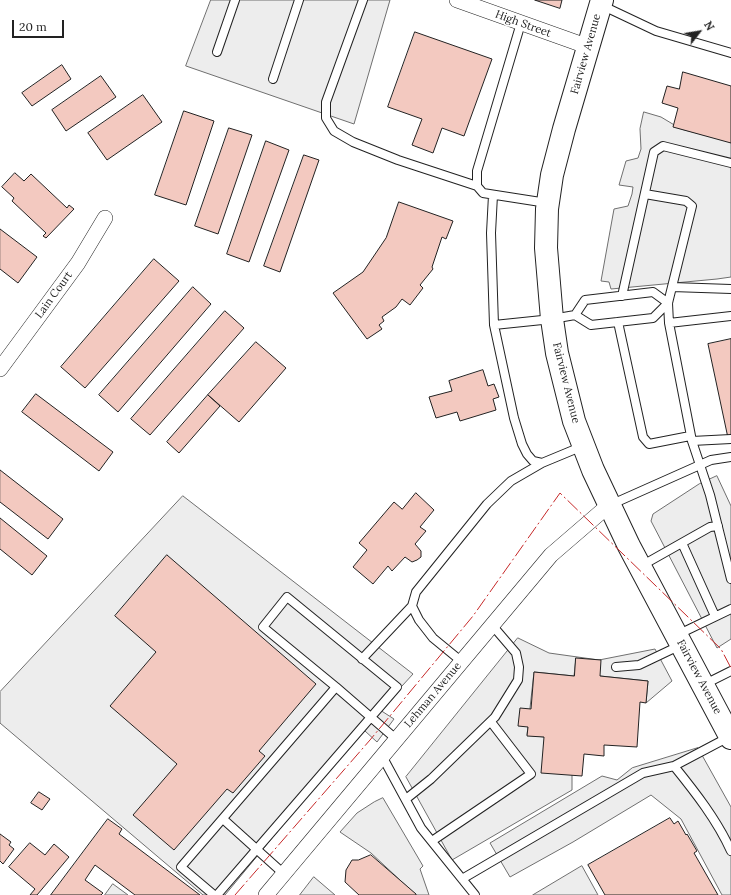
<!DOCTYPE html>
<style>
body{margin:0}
#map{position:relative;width:731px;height:895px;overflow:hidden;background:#fff;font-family:Lora,serif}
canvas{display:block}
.north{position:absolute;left:679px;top:12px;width:40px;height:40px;-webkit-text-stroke:3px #fff;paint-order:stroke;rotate:59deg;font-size:11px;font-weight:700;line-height:16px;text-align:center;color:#222}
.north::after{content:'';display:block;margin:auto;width:14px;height:18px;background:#222;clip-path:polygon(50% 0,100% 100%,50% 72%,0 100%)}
.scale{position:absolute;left:12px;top:20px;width:52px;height:18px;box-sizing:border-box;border:2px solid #222;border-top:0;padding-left:5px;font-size:12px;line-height:14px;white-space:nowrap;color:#222;-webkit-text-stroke:3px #fff;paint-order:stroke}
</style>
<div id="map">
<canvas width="731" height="895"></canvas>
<div class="north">N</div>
<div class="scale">20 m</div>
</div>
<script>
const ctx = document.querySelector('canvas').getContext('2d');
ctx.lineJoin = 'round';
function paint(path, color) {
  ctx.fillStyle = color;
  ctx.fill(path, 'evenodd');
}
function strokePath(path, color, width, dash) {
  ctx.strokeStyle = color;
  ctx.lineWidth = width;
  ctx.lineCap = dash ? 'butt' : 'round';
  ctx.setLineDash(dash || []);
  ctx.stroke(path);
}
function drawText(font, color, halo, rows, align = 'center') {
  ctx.font = font + ' Lora,serif';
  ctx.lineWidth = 3;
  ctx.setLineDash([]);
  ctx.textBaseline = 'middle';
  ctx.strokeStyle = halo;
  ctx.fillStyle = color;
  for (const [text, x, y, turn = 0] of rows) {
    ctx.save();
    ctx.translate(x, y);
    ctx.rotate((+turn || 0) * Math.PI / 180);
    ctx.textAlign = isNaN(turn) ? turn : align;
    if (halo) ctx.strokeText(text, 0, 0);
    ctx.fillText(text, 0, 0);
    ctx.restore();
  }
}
const parking = new Path2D(`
 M211,0H390L354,124L186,66Z
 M644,112L661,117L681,129L731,142V277L717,279L611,289L609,282L601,281L614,209L628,206L632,194L633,187L619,185L626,161L638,158L641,149L640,129Z
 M717,476L731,506V639L717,648L651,521L653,514L699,484Z
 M183,496L413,674L380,710L394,719L377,742L365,731L353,740L225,895H203L0,723V692Z
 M518,638L549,653L599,660L655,649L672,681L646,703L648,681L600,676L576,658L574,676L534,672L527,735L544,737L572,775V790L452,860L406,777Z
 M698,748L731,807V895H722L681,819L651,795L573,842L510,877L490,843L602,776L617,780L632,768Z
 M383,798L423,866L420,869L429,895H416L371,853L340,832L357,813L374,802Z
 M582,866L598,895H533Z
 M314,877L335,895H300Z
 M113,884L128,895H105Z`);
paint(parking, '#ededed');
strokePath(parking, '#6f6f6f', 1);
const building = new Path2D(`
 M535,0H562L560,8Z
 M415,32L492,59L464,136L442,128L433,153L412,145L422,119L388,107Z
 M62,65L71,79L32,106L22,93Z
 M683,72L731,86V143L673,127L678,108L662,103L667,86L679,89Z
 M101,76L116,97L66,131L52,110Z
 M143,95L162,122L107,160L88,133Z
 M184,111L214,121L186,205L155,195Z
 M229,128L252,135L218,234L195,226Z
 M266,141L289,150L249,262L227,254Z
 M304,155L319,160L280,272L264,266Z
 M15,173L24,181L31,174L67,208L69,205L74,209L46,238L43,236L46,233L12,201L14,198L2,187Z
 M399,202L453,221L446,239L442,237L432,267L433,269L420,285L423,288L410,305L402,299L396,307L382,317L384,321L379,325L382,329L367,339L333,293L363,272L386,238Z
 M0,229L37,257L18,283L0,269Z
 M154,259L179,281L85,388L61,367Z
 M193,287L211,304L118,412L99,395Z
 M225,311L244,328L150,435L131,419Z
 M731,339V437L728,438L708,344Z
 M256,342L286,368L239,422L208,395Z
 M483,370L488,386L494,384L499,397L493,399L496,410L460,421L457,412L436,418L429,397L452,391L449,381Z
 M36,394L113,452L99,471L22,412Z
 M208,395L220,406L179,453L167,442Z
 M0,470L63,519L48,539L0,502Z
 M416,493L434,510L420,527L426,531L415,544L421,551V557L417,560L412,562L405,557L392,571L388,566L373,584L353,567L367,550L359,543L394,502L402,509Z
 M0,518L47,556L32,575L0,549Z
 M167,555L316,684L259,751L265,756L233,793L227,789L174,850L133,815L177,764L110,706L156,652L115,616Z
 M576,658L601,660L600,676L648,681L646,703L640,702L637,747L604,745V756L584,754L582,776L541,773L544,737L527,736L528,727L518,726L520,708L531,709L534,672L574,676Z
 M39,792L50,799L42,810L31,803Z
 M670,818L674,824L678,821L686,835L687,834L697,851L694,853L718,895H605L588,865Z
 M108,819L122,829L119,834L200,895H135L95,865L85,880L103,893L101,895H51Z
 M0,834L11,842L9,845L14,849L3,864L0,861Z
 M30,843L45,855L54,844L69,857L37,895H30L35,889L9,867Z
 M371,855L416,894V895H359L345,882L346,870L352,860H358Z`);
paint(building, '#f3c9c0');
strokePath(building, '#222', 1);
const service = new Path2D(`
 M363,0L326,102V118L334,131L353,142L398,160L477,186
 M601,5L656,31L731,53
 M521,23L477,171V186L483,193L547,203
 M217,52L235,0
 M273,79L299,0
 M645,194L686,201L692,206L668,303L669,323L692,441L710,495L731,579
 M493,195L491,233L494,325L514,418L522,444L527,454L533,461L542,463L583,446
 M672,287L731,289
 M622,296L654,152L663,146L731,163
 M618,322L643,437L649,444L690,436
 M669,323L731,316
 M494,325L552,319L575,315L591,325L653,318L668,303L653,292L585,300L575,315
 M692,441L731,439
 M610,505L711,460L731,457
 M682,543L715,616
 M641,566L710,527L718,526
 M677,635L731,609
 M362,659L412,606
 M461,661L433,638L419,620L412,606L416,592L487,504L511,481L542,463
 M616,667L639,665L681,645
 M703,685L731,671
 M729,737L674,766C695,792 717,820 731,851
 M382,756L421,828L475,895
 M406,799L431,779L495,717L518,680L519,667L516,653L492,625
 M223,819L284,874
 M432,841L531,774L491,722
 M462,879L643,773L674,766
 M214,895L181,867L336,687L396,739
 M217,895L397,687L287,597L263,627L336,687`);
const minor = new Path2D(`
 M457,0L589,47
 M0,369L78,263L105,218
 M266,895L551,555L609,505`);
const primary = new Path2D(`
 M602,0L564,129L552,175L547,209L546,248L552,319L557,353L574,421L593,470L629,546L731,738`);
strokePath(service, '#222', 10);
strokePath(minor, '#222', 16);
strokePath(primary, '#222', 24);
strokePath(service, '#fff', 8);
strokePath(minor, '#fff', 15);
strokePath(primary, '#fff', 22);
strokePath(new Path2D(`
 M235,895L370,740L473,616L560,493L721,649L731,668`), '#c62828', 1, [14, 3, 2, 3]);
drawText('11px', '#222', '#fff', [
 ["High Street",523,24,20],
 ["Fairview Avenue",586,54,-74],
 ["Lain Court",54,295,-54],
 ["Fairview Avenue",566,383,76],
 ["Fairview Avenue",699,677,62],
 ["Lehman Avenue",433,695,-50]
]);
</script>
